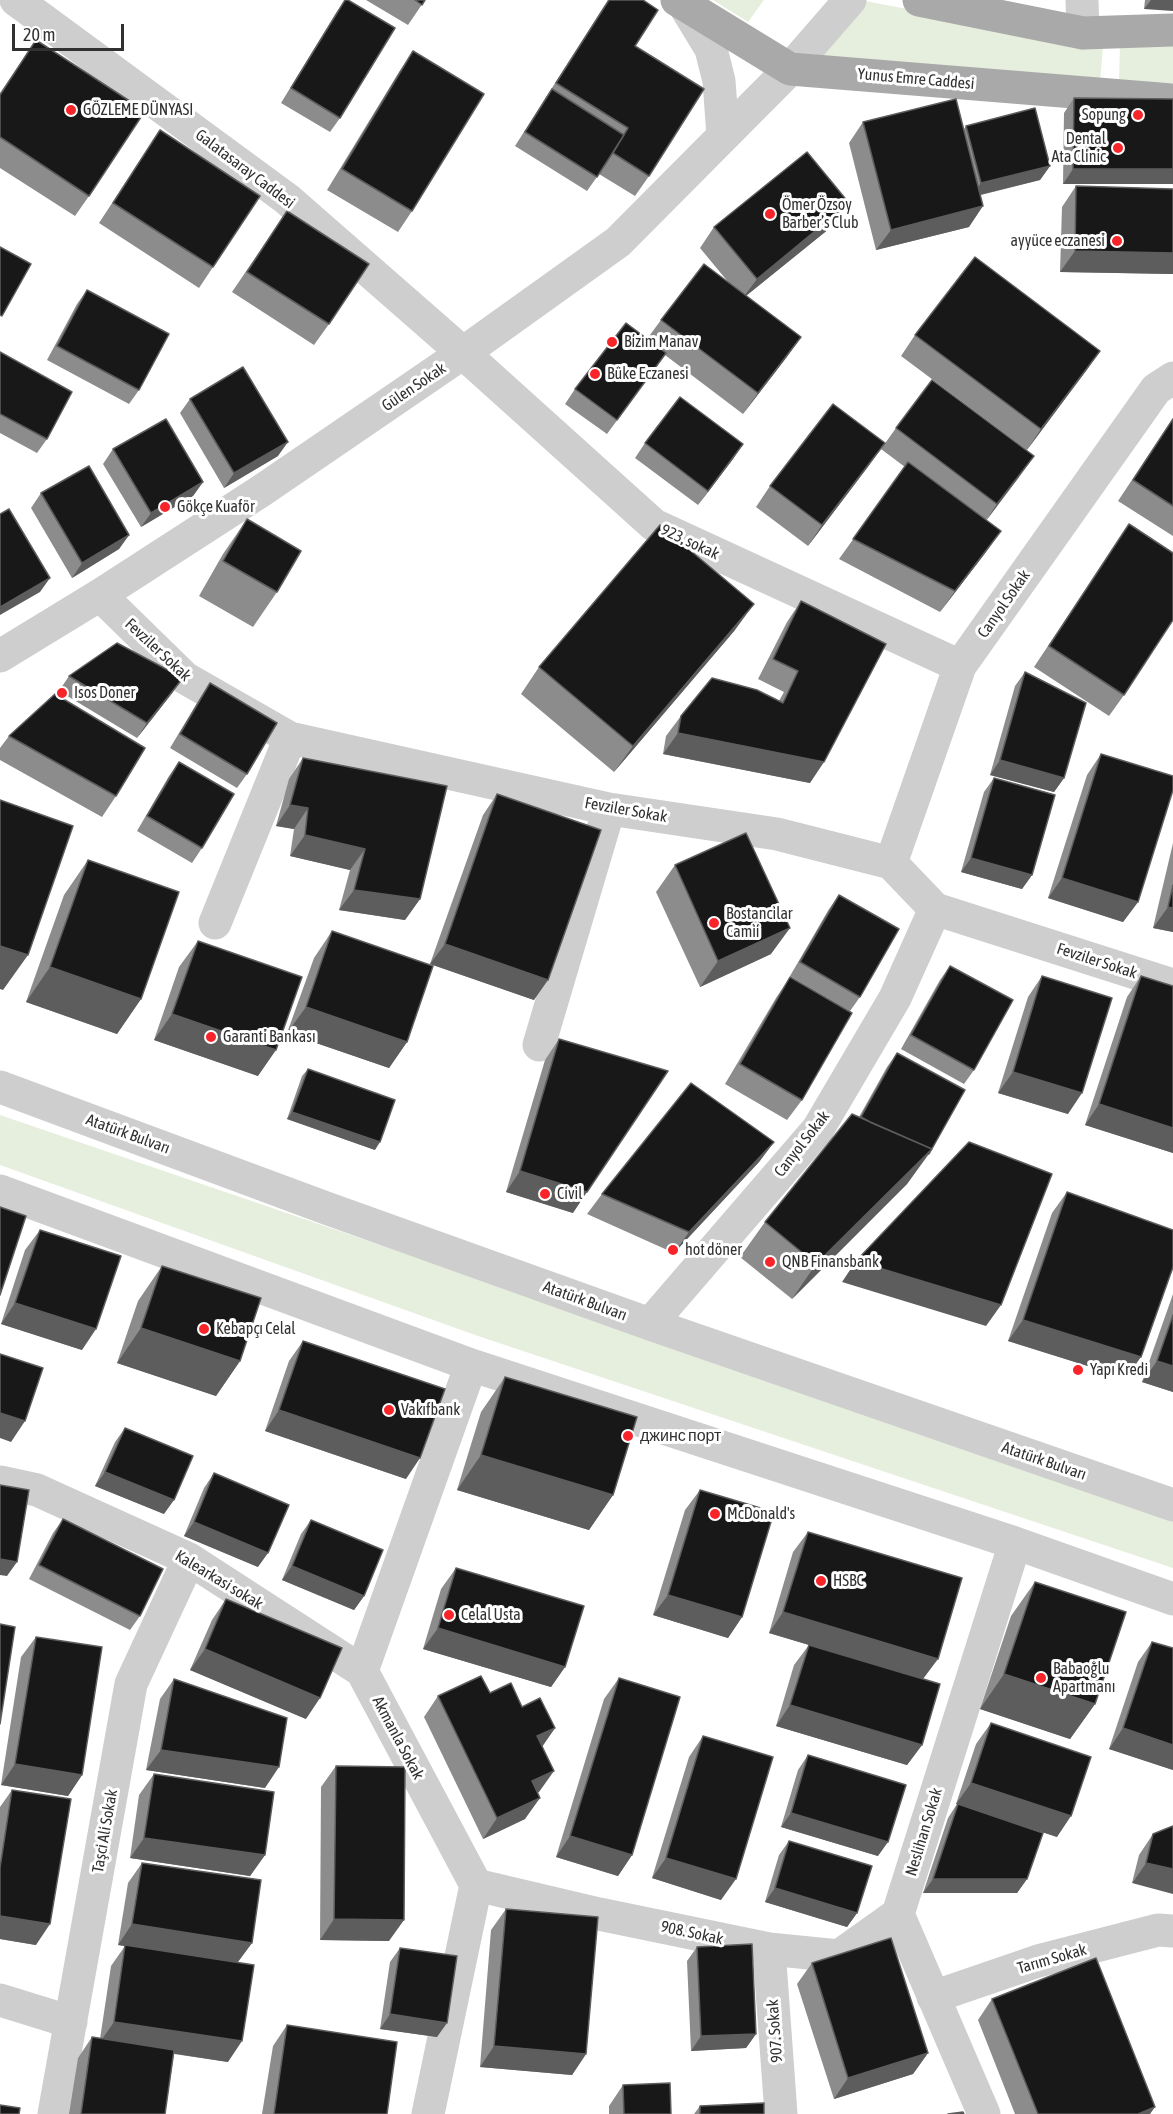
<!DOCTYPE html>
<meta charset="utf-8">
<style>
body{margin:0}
#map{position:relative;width:1173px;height:2114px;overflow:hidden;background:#fff;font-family:"Asap Condensed",sans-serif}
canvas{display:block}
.scale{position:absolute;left:12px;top:24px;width:112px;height:27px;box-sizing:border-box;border:3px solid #313131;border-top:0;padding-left:8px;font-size:18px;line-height:21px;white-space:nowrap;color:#313131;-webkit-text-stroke:4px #fff;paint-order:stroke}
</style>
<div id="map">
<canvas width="1173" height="2114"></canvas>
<div class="scale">20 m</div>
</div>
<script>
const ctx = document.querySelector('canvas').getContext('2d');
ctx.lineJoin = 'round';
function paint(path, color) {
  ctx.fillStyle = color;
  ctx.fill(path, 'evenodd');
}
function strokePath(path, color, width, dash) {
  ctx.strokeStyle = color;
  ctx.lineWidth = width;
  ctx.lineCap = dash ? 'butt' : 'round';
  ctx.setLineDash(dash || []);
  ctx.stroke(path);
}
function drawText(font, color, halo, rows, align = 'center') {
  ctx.font = font + ' "Asap Condensed",sans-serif';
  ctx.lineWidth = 6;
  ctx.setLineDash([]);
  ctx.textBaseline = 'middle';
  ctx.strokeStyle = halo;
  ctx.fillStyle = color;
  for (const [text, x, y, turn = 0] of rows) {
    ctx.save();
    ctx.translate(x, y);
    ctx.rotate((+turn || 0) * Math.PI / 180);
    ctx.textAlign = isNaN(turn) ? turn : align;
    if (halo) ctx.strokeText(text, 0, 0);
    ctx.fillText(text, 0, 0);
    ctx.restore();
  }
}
paint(new Path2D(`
 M713,0H764L748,22Z
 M865,1L1103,46L1100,83L815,59Z
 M1120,45L1173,46V83L1119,82Z
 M0,1115L1173,1516V1568L478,1336L0,1165Z`), '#e6efde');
strokePath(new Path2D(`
 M16,0L287,199L463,353L654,525L960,666
 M1082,0L1083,33
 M683,3L711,49L719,81L723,136
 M100,595L185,678L290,738L609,809L777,834L891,863L935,909L1173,985
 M0,656L100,595L261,491L463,353L618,242L790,69L850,0
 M891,863L960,666L1156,389L1173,378
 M215,923L290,738
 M539,1045L609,809
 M0,1087L326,1208L650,1324L1173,1505
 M0,1191L471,1365L1015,1543L1173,1599
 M650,1324L818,1129L895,998L935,909
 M0,1482L37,1490L189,1559L362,1671
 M476,1885L599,1914L769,1949L839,1956L898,1914
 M769,1949L781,2114
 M933,1997L1038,1961L1158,1930L1173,1931
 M0,2000L71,2022
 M54,2114L131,1684L189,1559
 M428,2114L476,1885L362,1671L471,1365
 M984,2114L898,1914L1015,1543`), '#cecece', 33);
strokePath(new Path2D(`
 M677,0L790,69L1173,100
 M919,0L1083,33L1173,30`), '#a9a9a9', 33);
paint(new Path2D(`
 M345,0L340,118L330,132L281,103L336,13Z
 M366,0H425L408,25Z
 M608,0H643L635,46L649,176L635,196L599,174L587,191L515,146Z
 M1145,0H1173L1144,9Z
 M36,40L89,196L75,216L0,168V93Z
 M413,51L412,211L398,232L327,190L399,72Z
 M1074,98L1173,184H1063L1064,113Z
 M863,122L964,129L966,126L1050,166L1040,180L981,195L969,227L876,250L849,143Z
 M160,130L213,267L199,288L99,223Z
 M1076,186L1173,189V274L1060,272L1062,207Z
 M287,211L329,324L314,345L232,292Z
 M835,224L746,296L801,337L786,358L743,414L665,355L607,434L565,404L575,389L647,339L661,320L729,283L700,248L714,227Z
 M87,290L139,390L129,404L47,360L77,304Z
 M915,335L1100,351L1027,450L901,356Z
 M0,352L47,439L37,453L0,433Z
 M190,399L278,456L224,488L180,413Z
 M1173,418V536L1118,501Z
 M896,428L1019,477L986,520V552L940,612L839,559L905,467L881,449Z
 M645,443L733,459L698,505L635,458Z
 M113,449L203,482L193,496L141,527L103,464Z
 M870,464L808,546L756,507L770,486Z
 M41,493L129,535L119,549L72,578L31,508Z
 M247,519L277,592L253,627L199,596L223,554Z
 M1129,524L1124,695L1109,716L1034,667Z
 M801,601L810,783L663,754L666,736L681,716L779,701L784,692L758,679L787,622Z
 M735,630L614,772L521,694L539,667Z
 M1025,672L1064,778L1054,792L990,775L1015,686Z
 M69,676L173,692L137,738L59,691Z
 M210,683L247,774L237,788L170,748L200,698Z
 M9,736L116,796L102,817L0,760V748Z
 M1101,754L1138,902L1123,922L1048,898L1087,775Z
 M303,758L420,899L405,920L339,910L350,870L290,856L294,829L276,826L289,779Z
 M179,762L202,848L192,863L137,831L169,776Z
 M994,778L1032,875L1022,889L961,872L984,792Z
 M497,794L534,1000L430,964L483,815Z
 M1173,843V932L1153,928Z
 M88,860L141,999L117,1034L26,1002L64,895Z
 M675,865L771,954L700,987L656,892Z
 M839,895L860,997L850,1011L790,976L829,909Z
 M332,931L407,1042L389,1068L287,1033L314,958Z
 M198,941L258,1076L154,1040L179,967Z
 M950,966L974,1070L964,1084L901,1049L940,980Z
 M1042,976L1068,1114L998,1093L1028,997Z
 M1141,976L1173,1153L1085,1125L1127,997Z
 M790,977L802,1100L787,1120L725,1084L776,998Z
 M559,1039L573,1213L506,1192L545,1060Z
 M897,1053L929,1154L907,1184L792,1299L740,1257L765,1222L859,1117L887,1067Z
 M308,1069L375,1150L287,1119L302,1076Z
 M774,1142L759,1162L674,1253L587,1214L602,1194Z
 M1067,1192L1126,1378L1008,1341L1052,1213Z
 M40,1230L82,1350L1,1324L25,1250Z
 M162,1266L240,1361L216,1396L117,1363L138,1301Z
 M1173,1294V1392L1142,1382Z
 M303,1341L406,1479L265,1431L289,1361Z
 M505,1377L613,1495L589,1530L457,1490L481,1412Z
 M125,1428L164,1514L95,1486L115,1442Z
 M214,1473L258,1567L184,1536L204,1488Z
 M700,1490L742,1617L728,1638L653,1615L685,1510Z
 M63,1519L140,1616L130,1630L29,1579L53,1533Z
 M311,1520L364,1596L354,1610L282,1580L301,1534Z
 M808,1532L923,1679L922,1745L907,1765L776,1726L794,1665L809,1645L769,1633L793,1552Z
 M456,1568L565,1667L551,1687L423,1649L441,1589Z
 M1035,1582L1095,1704L1070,1739L980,1709L1011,1616Z
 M226,1599L306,1719L190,1670L212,1620Z
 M36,1637L82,1775L68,1796L1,1785L21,1657Z
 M1152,1642L1173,1770L1109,1749L1138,1662Z
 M619,1678L632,1855L618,1876L556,1857L604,1699Z
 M174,1679L265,1788L146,1770L160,1699Z
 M490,1693L522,1707L555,1728L542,1747L539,1792L537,1793L525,1819L483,1839L424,1717L438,1696Z
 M991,1723L1057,1837L1019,1824L1027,1879L1017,1893H923L948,1818L957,1804H956L976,1744Z
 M703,1736L721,1900L652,1878L689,1757Z
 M808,1755L878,1856L781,1827L798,1770Z
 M336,1766L389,1941L320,1940L321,1787Z
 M154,1774L265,1855L250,1876L130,1858L139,1795Z
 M12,1790L36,1945L0,1939V1807Z
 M1173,1826L1132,1883L1139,1855L1153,1834Z
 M789,1841L857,1913L847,1927L765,1902L779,1855Z
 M142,1863L252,1943L238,1962L228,2062L174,2054L165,2114H69L78,2058L92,2037L100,2039L111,1966L125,1946L118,1945L128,1883Z
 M506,1909L586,2054L572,2075L480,2067L491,1930Z
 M697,1947L756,2034L746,2048L691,2051L687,1961Z
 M400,1948L437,2037L380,2029L390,1962Z
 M812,1963L928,2053L913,2074L834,2099L797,1984Z
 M992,1999L1150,2114H1015L978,2020Z
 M287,2025L387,2114H262L273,2046Z
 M623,2085L671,2114H609V2106Z
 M700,2106L764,2114H694Z`), '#8c8c8c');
paint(new Path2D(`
 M1151,0H1173V11L1144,9Z
 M1050,166L1040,180L971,197L981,183Z
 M1073,169H1173V184H1063Z
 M849,203L835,224L742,299L757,279Z
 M983,206L969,227L876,250L891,230Z
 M1075,251L1173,253V274L1060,272Z
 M801,337L786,358L743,414L758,393Z
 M1100,351L1086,371L1027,450L1041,429Z
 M288,442L278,456L224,488L234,473Z
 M885,443L870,464L808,546L822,525Z
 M743,444L733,459L698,505L708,491Z
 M1034,456L1019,477L983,525L997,504Z
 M203,482L193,496L141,527L151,513Z
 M1001,531L986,552L940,612L955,591Z
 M129,535L119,549L72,578L82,563Z
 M50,578L40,592L0,615V607Z
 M754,604L735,630L614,772L633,746Z
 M183,678L173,692L137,738L147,723Z
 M678,733L824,762L810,783L663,754Z
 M1000,760L1064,778L1054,792L990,775Z
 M290,805L308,808L294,829L276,826Z
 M305,835L365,849L350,870L290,856Z
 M971,858L1032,875L1022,889L961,872Z
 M1062,878L1138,902L1123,922L1048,898Z
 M354,890L420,899L405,920L339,910Z
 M1168,907L1173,908V932L1153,928Z
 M790,928L771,954L700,987L718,961Z
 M445,944L548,980L534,1000L430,964Z
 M0,946L28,955L3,990L0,989Z
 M50,967L141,999L117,1034L26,1002Z
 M306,1007L407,1042L389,1068L287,1033Z
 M172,1014L276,1050L258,1076L154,1040Z
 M1013,1072L1082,1093L1068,1114L998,1093Z
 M1099,1104L1173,1128V1153L1085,1125Z
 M292,1112L380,1142L375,1150L287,1119Z
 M774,1142L759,1162L674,1253L689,1232Z
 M932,1149L907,1184L792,1299L816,1264Z
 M520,1171L587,1192L573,1213L506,1192Z
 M856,1261L1001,1305L986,1326L842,1282Z
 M15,1303L96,1329L82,1350L1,1324Z
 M1023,1320L1141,1357L1126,1378L1008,1341Z
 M141,1328L240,1361L216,1396L117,1363Z
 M1157,1361L1173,1366V1392L1142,1382Z
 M279,1410L420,1458L406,1479L265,1431Z
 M0,1413L25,1421L11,1442L0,1438Z
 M481,1455L613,1495L589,1530L457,1490Z
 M105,1472L174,1500L164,1514L95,1486Z
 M194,1522L268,1553L258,1567L184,1536Z
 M0,1559L17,1562L7,1576L0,1575Z
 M292,1566L364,1596L354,1610L282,1580Z
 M668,1595L742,1617L728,1638L653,1615Z
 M783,1612L938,1659L923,1679L769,1633Z
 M438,1628L565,1667L551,1687L423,1649Z
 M205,1649L320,1698L306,1719L190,1670Z
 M1004,1674L1095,1704L1070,1739L980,1709Z
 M790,1705L922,1745L907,1765L776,1726Z
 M555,1728L541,1748L537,1736Z
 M1123,1728L1173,1745V1770L1109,1749Z
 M161,1750L279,1767L265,1788L146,1770Z
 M15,1764L82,1775L68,1796L1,1785Z
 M554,1771L539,1792L518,1802L532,1781Z
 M971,1783L1071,1816L1057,1837L956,1804Z
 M540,1798L525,1819L483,1839L497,1818Z
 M791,1813L888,1842L878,1856L781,1827Z
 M570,1836L632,1855L618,1876L556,1857Z
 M144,1838L265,1855L250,1876L130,1858Z
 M666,1858L736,1879L721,1900L652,1878Z
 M1146,1863L1173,1869V1894L1132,1883Z
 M933,1879H1027L1017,1893H923Z
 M775,1888L857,1913L847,1927L765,1902Z
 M0,1916L50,1924L36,1945L0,1939Z
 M334,1919L404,1920L389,1941L320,1940Z
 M132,1924L252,1943L237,1963L118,1945Z
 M390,2014L447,2023L437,2037L380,2029Z
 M114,2022L242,2041L228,2062L100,2042Z
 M756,2034L746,2048L691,2051L701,2036Z
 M494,2046L586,2054L572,2075L480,2067Z
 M928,2053L913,2074L834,2099L848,2078Z
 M1155,2107L1150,2114H1138Z`), '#5d5d5d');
const building = new Path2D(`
 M345,0H348L395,28L340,118L291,88Z
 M415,0H425L422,5Z
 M609,0H643L658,10L635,46L704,89L649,176L613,153L628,128L556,83Z
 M36,40L145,111L89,196L0,137V95Z
 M413,51L484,94L412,211L342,169Z
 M552,89L624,135L597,177L525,132Z
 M1074,98L1173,99V169H1073Z
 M956,99L983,206L891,230L863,122Z
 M1035,108L1050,166L981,183L966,126Z
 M160,130L260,196L213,267L113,203Z
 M807,152L849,203L757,279L714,227Z
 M1076,186L1173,189V253L1075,251Z
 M287,211L369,264L329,324L247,272Z
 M0,247L31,264L2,316L0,315Z
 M975,257L1100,351L1041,429L915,335Z
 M704,264L801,337L758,393L661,320Z
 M87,290L169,334L139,390L57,346Z
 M626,323L666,353L617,420L575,389Z
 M0,352L72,392L47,439L0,414Z
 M243,367L288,442L234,473L190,399Z
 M932,380L1034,456L997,504L896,428Z
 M680,397L743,444L708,491L645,443Z
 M833,404L885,443L822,525L770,486Z
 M166,419L203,482L151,513L113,449Z
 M1173,419V506L1133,480Z
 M908,462L1001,531L955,591L853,539Z
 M89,466L129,535L82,563L41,493Z
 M9,509L50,578L0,607V514Z
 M247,519L301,551L277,592L223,561Z
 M1129,524L1173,553V620L1124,695L1049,646Z
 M660,525L754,604L633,746L539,667Z
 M801,601L886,644L824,762L678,733L681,716L712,678L757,690L783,703L798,671L773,659Z
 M117,643L183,678L147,723L69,676Z
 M1025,672L1086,703L1064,778L1000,760Z
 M210,683L277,723L247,774L180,734Z
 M55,694L145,748L116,796L9,736Z
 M1101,754L1173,776V790L1138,902L1062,878Z
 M303,758L447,786L420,899L354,890L365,849L305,835L308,808L290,805Z
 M179,762L234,794L202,848L147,816Z
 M994,778L1055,795L1032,875L971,858Z
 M497,794L601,830L548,980L445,944Z
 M0,800L73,826L28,955L0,946Z
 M746,833L790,928L718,961L675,865Z
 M88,860L179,892L141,999L50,967Z
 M1173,885V908L1168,907Z
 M839,895L899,929L860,997L800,962Z
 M332,931L433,966L407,1042L306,1007Z
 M198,941L302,977L276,1050L172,1014Z
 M950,966L1013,1000L974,1070L911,1035Z
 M1042,976L1112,998L1082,1093L1013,1072Z
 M1141,976L1173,986V1128L1099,1104Z
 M790,977L852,1013L802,1100L740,1064Z
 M559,1039L668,1071L587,1192L520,1171Z
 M897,1053L965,1090L929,1154H928L932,1149L872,1123L861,1117Z
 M308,1069L395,1100L380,1142L292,1112Z
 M691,1083L774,1142L689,1232L602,1194Z
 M852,1114L932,1149L816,1264L765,1222Z
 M969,1142L1052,1174L1001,1305L856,1261Z
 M1067,1192L1173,1230V1267L1141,1357L1023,1320Z
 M0,1207L26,1216L0,1295Z
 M40,1230L121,1256L96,1329L15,1303Z
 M162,1266L261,1298L240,1361L141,1328Z
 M1173,1315V1366L1157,1361Z
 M303,1341L445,1389L420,1458L279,1410Z
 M0,1354L43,1368L25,1421L0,1413Z
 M505,1377L637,1417L613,1495L481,1455Z
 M125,1428L193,1456L174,1500L105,1472Z
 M214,1473L289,1505L268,1553L194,1522Z
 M0,1485L29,1490L17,1562L0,1559Z
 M700,1490L774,1512L742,1617L668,1595Z
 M63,1519L163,1569L140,1616L39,1565Z
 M311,1520L383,1550L364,1596L292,1566Z
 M808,1532L962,1578L938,1659L783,1612Z
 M456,1568L584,1606L565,1667L438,1628Z
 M1035,1582L1126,1612L1095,1704L1004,1674Z
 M226,1599L342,1648L320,1698L205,1649Z
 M0,1624L15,1627L0,1724Z
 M36,1637L102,1647L82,1775L15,1764Z
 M1152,1642L1173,1648V1745L1123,1728Z
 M809,1645L940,1684L922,1745L790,1705Z
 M481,1676L490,1693L511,1683L522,1707L540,1698L555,1728L537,1736L554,1771L532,1781L540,1798L497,1818L438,1696Z
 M619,1678L680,1697L632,1855L570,1836Z
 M174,1679L287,1718L279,1767L161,1750Z
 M991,1723L1091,1757L1071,1816L971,1783Z
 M703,1736L773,1757L736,1879L666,1858Z
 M808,1755L906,1785L888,1842L791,1813Z
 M336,1766L405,1767L404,1920L334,1919Z
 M154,1774L274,1792L265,1855L144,1838Z
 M12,1790L71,1799L50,1924L0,1916V1868Z
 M958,1804L1043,1833L1027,1879H933Z
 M1173,1826V1869L1146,1863L1153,1834Z
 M789,1841L872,1866L857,1913L775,1888Z
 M142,1863L261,1880L252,1943L132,1924Z
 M506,1909L598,1917L586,2054L494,2046Z
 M891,1938L928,2053L848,2078L812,1963Z
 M752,1944L756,2034L701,2036L697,1947Z
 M125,1945L254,1965L242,2041L114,2022Z
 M400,1948L457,1956L447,2023L390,2014Z
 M1096,1958L1155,2107L1138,2114H1038L992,1999Z
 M287,2025L397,2042L387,2114H274Z
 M92,2037L174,2050L165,2114H81Z
 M670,2083L671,2114H624L623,2085Z
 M764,2103V2114H700V2106Z
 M0,2105L20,2108L19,2114H0Z
 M963,2112L964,2114H948Z`);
paint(building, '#181818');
strokePath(building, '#5d5d5d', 1.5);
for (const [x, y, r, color] of [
 [71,110,6,"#f72429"],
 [1138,115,6,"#f72429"],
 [1118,148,6,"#f72429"],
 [770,214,6,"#f72429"],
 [1117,241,6,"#f72429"],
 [612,342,6,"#f72429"],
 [595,374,6,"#f72429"],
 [165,507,6,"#f72429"],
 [62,693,6,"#f72429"],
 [714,923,6,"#f72429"],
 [211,1037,6,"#f72429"],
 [545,1194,6,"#f72429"],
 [673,1250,6,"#f72429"],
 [770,1262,6,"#f72429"],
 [204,1329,6,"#f72429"],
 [1078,1370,6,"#f72429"],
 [389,1410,6,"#f72429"],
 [628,1436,6,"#f72429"],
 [715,1514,6,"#f72429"],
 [821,1581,6,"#f72429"],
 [449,1615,6,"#f72429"],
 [1041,1678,6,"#f72429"]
]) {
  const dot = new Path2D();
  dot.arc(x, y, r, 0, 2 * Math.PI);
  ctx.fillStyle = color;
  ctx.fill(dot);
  strokePath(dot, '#fff', 2);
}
drawText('16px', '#313131', '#fff', [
 ["Yunus Emre Caddesi",916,79,5],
 ["Galatasaray Caddesi",245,169,37],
 ["Gülen Sokak",414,387,-34],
 ["923. sokak",690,542,25],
 ["Canyol Sokak",1004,604,-55],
 ["Fevziler Sokak",158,650,43],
 ["Fevziler Sokak",626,810,10],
 ["Fevziler Sokak",1097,961,18],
 ["Atatürk Bulvarı",128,1134,20],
 ["Canyol Sokak",802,1144,-52],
 ["Atatürk Bulvarı",585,1301,20],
 ["Atatürk Bulvarı",1044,1461,19],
 ["Kalearkasi sokak",219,1580,31],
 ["Akmanla Sokak",398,1738,62],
 ["Taşci Ali Sokak",105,1831,-80],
 ["Neslihan Sokak",924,1832,-73],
 ["908. Sokak",692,1933,12],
 ["Tarım Sokak",1052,1959,-16],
 ["907. Sokak",775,2031,-94]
]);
drawText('16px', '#313131', '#fff', [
 ["GÖZLEME DÜNYASI",83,110],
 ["Sopung",1126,115,"right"],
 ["Dental",1106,139,"right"],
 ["Ata Clinic",1106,157,"right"],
 ["Ömer Özsoy",782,205],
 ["Barber’s Club",782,223],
 ["ayyüce eczanesi",1105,241,"right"],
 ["Bizim Manav",624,342],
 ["Büke Eczanesi",607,374],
 ["Gökçe Kuaför",177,507],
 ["Isos Doner",74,693],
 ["Bostancilar",726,914],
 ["Camii",726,932],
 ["Garanti Bankası",223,1037],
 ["Civil",557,1194],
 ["hot döner",685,1250],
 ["QNB Finansbank",782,1262],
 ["Kebapçı Celal",216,1329],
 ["Yapı Kredi",1090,1370],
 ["Vakıfbank",401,1410],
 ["джинс порт",640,1436],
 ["McDonald's",727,1514],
 ["HSBC",833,1581],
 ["Celal Usta",461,1615],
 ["Babaoğlu",1053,1669],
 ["Apartmanı",1053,1687]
], 'left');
</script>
